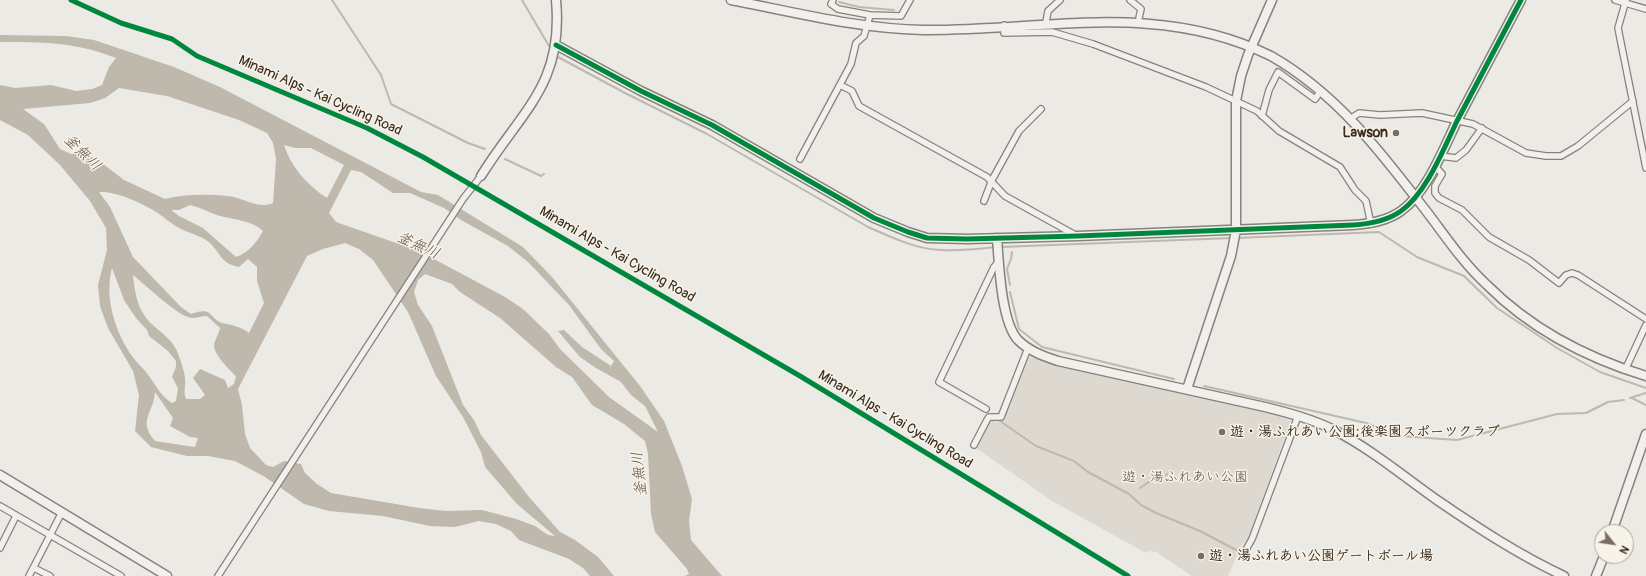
<!DOCTYPE html>
<meta charset="utf-8">
<style>
body{margin:0}
#map{position:relative;width:1646px;height:576px;overflow:hidden;background:#eceae4;font-family:Pangolin,sans-serif}
canvas{display:block}
.north{position:absolute;left:1594px;top:524px;width:40px;height:40px;box-sizing:border-box;background:#f7f3e8;border:1px solid #aca397;border-radius:50%;rotate:120deg;font-size:11px;font-weight:700;line-height:16px;text-align:center;color:#3b2a1e}
.north::after{content:'';display:block;margin:auto;width:14px;height:18px;background:#796d63;clip-path:polygon(50% 0,100% 100%,50% 72%,0 100%)}
</style>
<div id="map">
<canvas width="1646" height="576"></canvas>
<div class="north">N</div>
</div>
<script>
const ctx = document.querySelector('canvas').getContext('2d');
ctx.lineJoin = 'round';
function paint(path, color) {
  ctx.fillStyle = color;
  ctx.fill(path, 'evenodd');
}
function strokePath(path, color, width, dash) {
  ctx.strokeStyle = color;
  ctx.lineWidth = width;
  ctx.lineCap = dash ? 'butt' : 'round';
  ctx.setLineDash(dash || []);
  ctx.stroke(path);
}
function drawText(font, color, halo, rows, align = 'center') {
  ctx.font = font + ' Pangolin,"Klee One",sans-serif';
  ctx.lineWidth = 3;
  ctx.setLineDash([]);
  ctx.textBaseline = 'middle';
  ctx.strokeStyle = halo;
  ctx.fillStyle = color;
  for (const [text, x, y, turn = 0] of rows) {
    ctx.save();
    ctx.translate(x, y);
    ctx.rotate((+turn || 0) * Math.PI / 180);
    ctx.textAlign = isNaN(turn) ? turn : align;
    if (halo) ctx.strokeText(text, 0, 0);
    ctx.fillText(text, 0, 0);
    ctx.restore();
  }
}
paint(new Path2D(`
 M1029,357L1264,411L1291,420L1248,538L1241,546L1228,576H1192L1156,552L1148,551L1146,553L1052,501L976,448L990,420L997,422Z`), '#ddd9d0');
paint(new Path2D(`
 M0,35L66,36L94,40L174,67L220,87L421,192L438,195L523,247L552,277L640,386L664,421L682,466L692,499L689,521L691,540L722,576H685L689,574L687,569L655,532L651,514L648,454L645,441L624,424L592,405L572,377L556,367L500,318L460,292L452,284L425,274L418,280L414,292L418,305L432,326L463,405L474,420L481,435L529,497L560,532L575,540L598,557L614,576H590L583,568L569,559L519,540L511,531L496,524L479,521L455,527L430,526L383,516L329,511L304,504L265,477L235,461L208,456H187L151,447L135,431L139,395L133,371L108,328L100,306L98,285L107,250L106,228L90,201L60,165L28,135L0,120V85L15,88L51,85L76,91L92,89L102,85L109,67L116,58C76,42 42,42 0,42ZM119,88L167,96L239,120L267,133L273,143L276,159L273,203C258,210 243,197 227,196C207,194 184,194 165,199L124,180L98,160L83,153L71,154L60,149L44,124L23,109L90,103L105,98ZM284,145L295,148H311L344,165L327,198C307,185 291,167 284,145ZM351,170L361,172L393,193H410L444,208L461,220L508,246L528,262L569,305L601,349L614,361L611,366L582,347L564,330L558,331L580,357L596,368L621,382L631,395L645,406L658,432L609,397L560,349L549,334L523,309L505,297L419,251L336,222L329,213ZM99,192C116,191 139,202 153,210C163,216 171,224 181,229C191,234 203,236 211,244C222,256 221,263 239,267L248,259L257,267V281L264,303L249,333C242,327 232,325 222,323C208,318 214,306 191,314L181,307L133,257L110,207ZM190,205C202,208 210,213 220,216C235,220 251,220 263,231C257,242 248,253 236,257L203,228L179,216L171,210H179ZM345,243L359,249L373,260L408,312L436,376L463,417L481,452L485,467L517,504L555,536L548,535L535,526L516,519L482,510L446,511L419,508L331,493L317,484L305,473L301,464L284,461L273,467L266,465L250,448L245,434L242,405L238,389L307,256L323,249ZM112,268L124,300L136,318L147,330L149,336L168,351L176,361V367L172,377L178,388L176,401L172,403C161,397 154,382 146,372C142,367 136,362 132,356C115,332 104,297 112,268ZM133,275C143,283 180,318 192,318C197,318 202,316 207,316L220,328C219,334 214,341 214,346C214,354 230,371 236,376L234,384L228,388L225,380L200,369L193,378L205,395L200,399H186C183,391 186,386 185,378C184,370 180,359 177,351C172,340 164,335 155,327C138,313 135,295 133,275ZM155,392L173,418L170,426L190,437L198,438L195,447L155,441C137,420 154,413 155,392Z`), '#beb8ad');
strokePath(new Path2D(`
 M332,0L381,75L391,104L468,143L485,149
 M522,0L549,46
 M839,2L859,7L894,10
 M558,57L625,93L707,134L868,227C891,237 915,249 941,250C959,251 978,249 996,247
 M505,159L541,176L544,174
 M1236,238L1379,232L1417,257L1464,276L1497,308L1557,348L1600,372L1646,388
 M1001,247L1232,238
 M1010,285L1007,269L1011,259L1012,252
 M1010,292L1019,329L1042,347L1174,379
 M1204,386L1366,423L1380,429
 M1630,398L1646,393
 M1632,398L1646,405
 M1000,421L1036,446L1074,461L1088,472L1129,494L1141,505L1156,513L1200,531L1240,552
 M1388,431L1400,436L1457,440L1557,414L1586,413L1608,402L1624,400
 M1140,488L1149,482L1160,480L1167,474`), '#beb8ad', 2);
const street = new Path2D(`
 M833,0L831,4L838,9L870,15
 M1130,0L1141,9L1139,18
 M1615,0L1646,9
 M1626,0L1618,28L1646,168
 M1046,22L1048,11L1060,0
 M1004,25V33L1052,32L1093,44L1206,87L1257,111L1279,131L1340,167L1355,190L1366,201L1371,224
 M840,85L852,91L859,106L987,177L1005,196L1077,236
 M1262,116L1269,90L1278,72L1315,99L1321,91
 M1350,119L1359,113L1380,115L1422,113L1473,124L1526,153L1546,156H1561L1578,146L1633,101
 M1440,156L1456,158L1466,150L1482,128
 M800,159L851,64L856,43L864,36L870,15L901,16L910,0
 M1435,166L1442,174L1435,186V193L1439,198L1462,210L1489,237L1529,260L1559,283L1566,275L1572,273L1578,275L1646,319
 M984,201L992,180L1019,131L1041,109
 M1625,370L1646,325
 M986,409L939,382L994,267L999,261
 M974,445L987,420L989,417H1001L1028,348
 M0,506L121,576
 M0,548L16,516
 M1244,553L1252,539L1298,416
 M34,568L50,576
 M29,576L62,512
 M218,576L463,199L481,176`);
const secondary = new Path2D(`
 M731,0C794,12 859,29 924,30C1044,31 1158,0 1271,56C1338,94 1384,156 1430,216C1448,240 1465,265 1487,285C1531,329 1587,358 1646,376
 M556,45L641,91L712,125L874,218L908,232L927,238L967,239L1078,236L1353,225C1370,224 1387,221 1401,211C1426,194 1444,148 1457,121C1478,81 1500,40 1521,0
 M481,176C521,111 564,85 556,0
 M997,238C999,263 1001,322 1018,340C1029,351 1043,356 1058,361L1265,407C1289,413 1312,419 1334,430C1371,449 1403,476 1437,500C1478,528 1519,555 1564,576
 M1187,389L1231,256L1236,230V101L1241,76L1248,55L1272,0
 M0,475L167,576
 M1612,532L1646,434
 M1596,576L1604,556`);
strokePath(street, '#86827c', 8);
strokePath(secondary, '#86827c', 11);
strokePath(street, '#f1f0ec', 5.5);
strokePath(secondary, '#f1f0ec', 8);
strokePath(new Path2D(`
 M71,0L121,23L172,39L197,56L367,128L423,157L800,376L1128,576
 M556,45L641,91L712,125L874,218L908,232L927,238L967,239L1078,236L1353,225C1370,224 1387,221 1401,211C1426,194 1444,148 1457,121C1478,81 1500,40 1521,0`), '#00873e', 5);
for (const [x, y, r, color] of [
 [1396,133,4,"#796d63"],
 [1222,432,4,"#796d63"],
 [1201,556,4,"#796d63"]
]) {
  const dot = new Path2D();
  dot.arc(x, y, r, 0, 2 * Math.PI);
  ctx.fillStyle = color;
  ctx.fill(dot);
  strokePath(dot, '#f7f3e8', 1.5);
}
drawText('14px', '#3b2a1e', '#f7f3e8', [
 ["Minami Alps - Kai Cycling Road",320,96,24],
 ["Minami Alps - Kai Cycling Road",617,255,30],
 ["Minami Alps - Kai Cycling Road",895,420,31]
]);
drawText('bold 14px', '#3b2a1e', '#f7f3e8', [
 ["Lawson",1388,133,"right"],
 ["遊・湯ふれあい公園;後楽園スポーツクラブ",1230,432],
 ["遊・湯ふれあい公園ゲートボール場",1209,556]
], 'left');
drawText('14px', '#605246', '#f7f3e8', [
 ["遊・湯ふれあい公園",1185,477]
]);
drawText('italic 15px', '#625448', '#f7f3e8', [
 ["釜無川",82,153,44],
 ["釜無川",418,246,25],
 ["釜無川",640,474,-96]
]);
</script>
